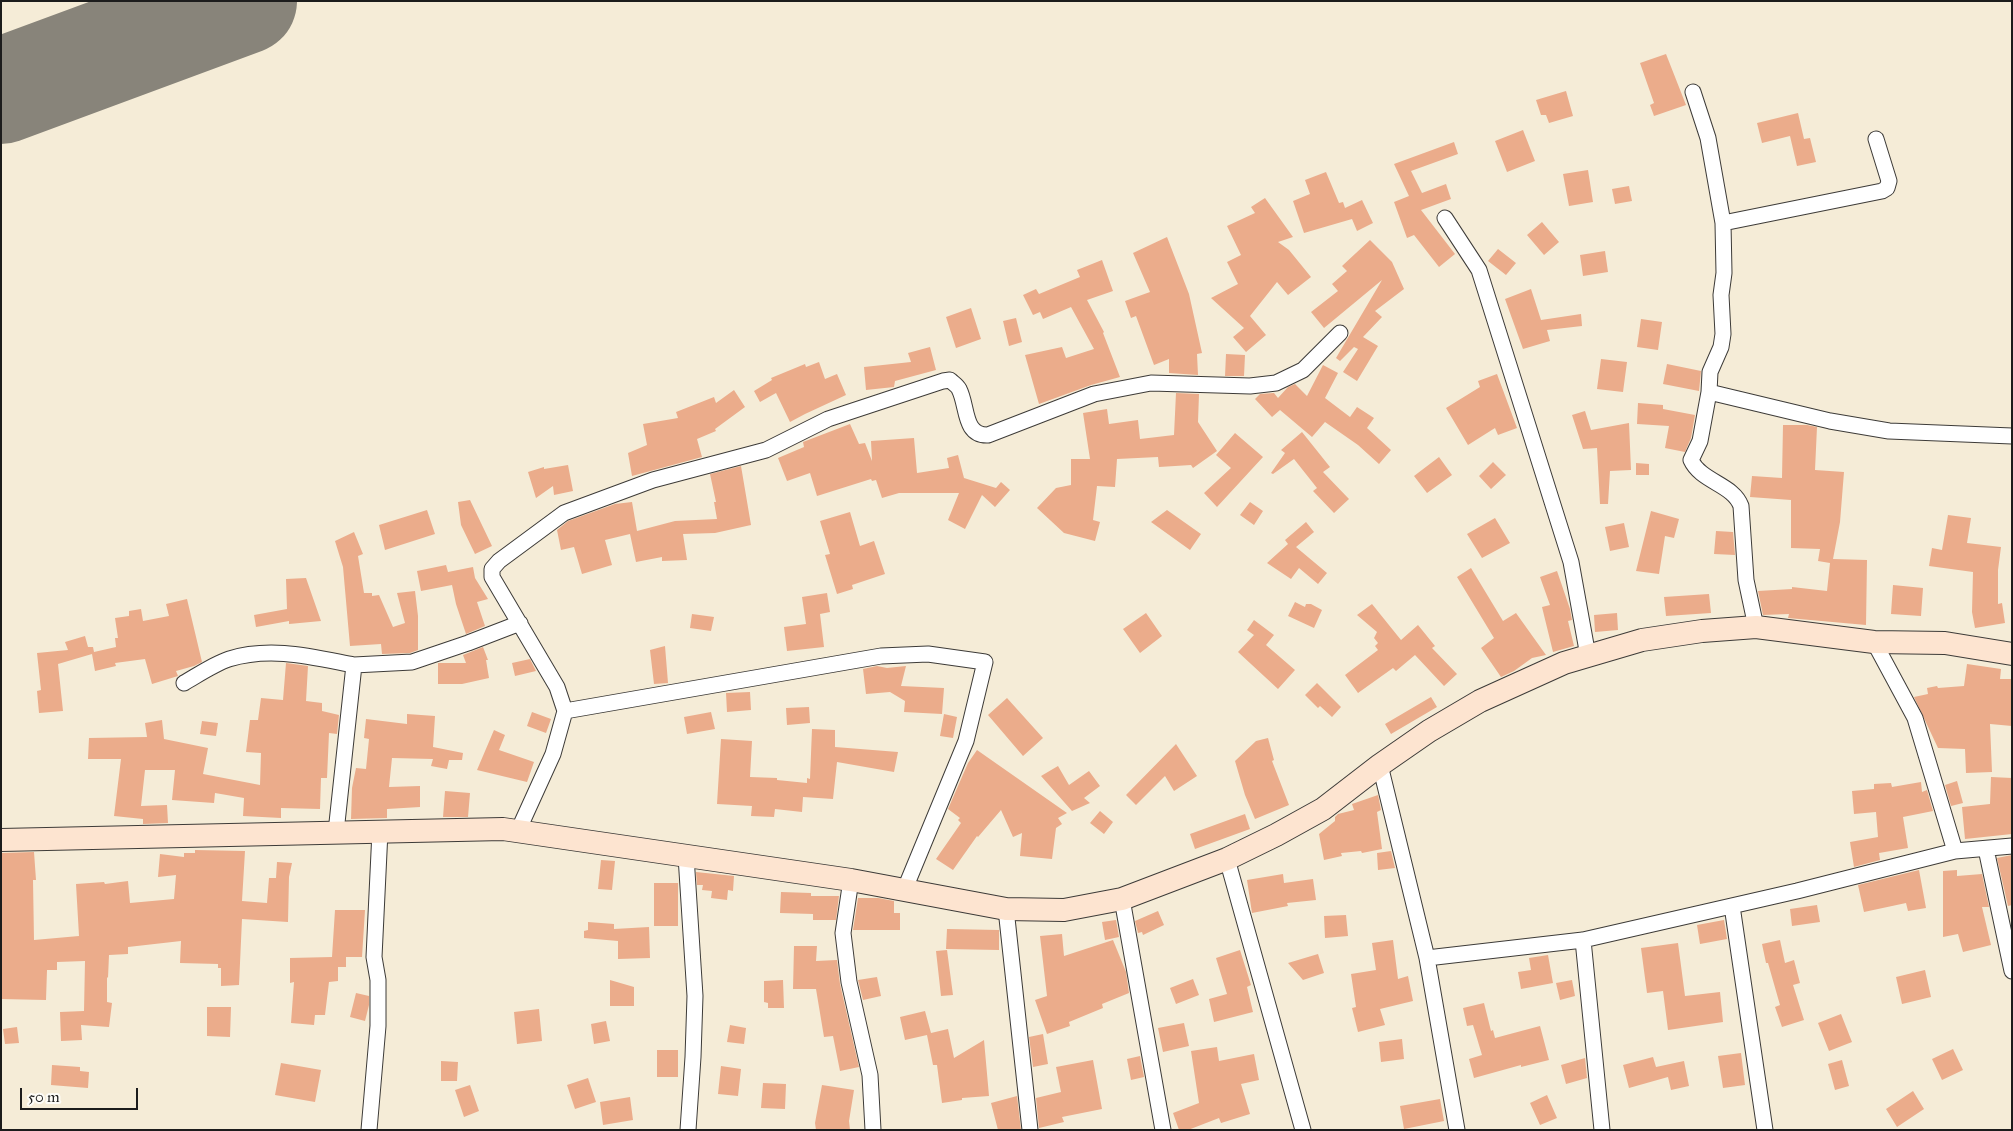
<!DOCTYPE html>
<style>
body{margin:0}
#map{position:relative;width:2013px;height:1131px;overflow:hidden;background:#f5ecd7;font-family:"IM FELL Great Primer",serif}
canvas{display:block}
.frame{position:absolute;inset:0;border:2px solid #1c1c1c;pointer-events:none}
.scale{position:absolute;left:20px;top:1088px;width:118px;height:22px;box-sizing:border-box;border:2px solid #1c1c1c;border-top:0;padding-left:6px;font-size:15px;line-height:18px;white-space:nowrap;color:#1c1c1c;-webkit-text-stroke:4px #fdfcf7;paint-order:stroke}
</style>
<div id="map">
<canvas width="2013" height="1131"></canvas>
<div class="frame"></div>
<div class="scale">50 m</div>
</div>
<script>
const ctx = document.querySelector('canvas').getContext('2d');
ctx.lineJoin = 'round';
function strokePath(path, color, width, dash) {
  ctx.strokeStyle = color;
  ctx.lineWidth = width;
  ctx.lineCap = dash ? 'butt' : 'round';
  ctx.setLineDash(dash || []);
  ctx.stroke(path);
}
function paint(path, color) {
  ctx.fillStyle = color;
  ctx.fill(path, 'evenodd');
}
strokePath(new Path2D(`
 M1,91L244,1`), '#88847a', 106);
paint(new Path2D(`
 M1666,54L1686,105L1654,116L1650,105L1654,103L1640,63Z
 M1566,91L1573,116L1549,123L1546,115H1541L1536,100Z
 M1798,113L1804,139L1810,138L1816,162L1797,166L1790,136L1762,143L1757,123Z
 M1523,130L1535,161L1507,172L1495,141Z
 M1454,142L1458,154L1411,171L1422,193L1446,184L1451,199L1421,210L1455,254L1439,267L1414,235L1407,238L1394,202L1409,196L1394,164Z
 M1588,170L1593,202L1569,206L1563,174Z
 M1326,172L1339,203L1343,202L1345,208L1362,200L1373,223L1357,231L1352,219L1304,233L1293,201L1310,194L1305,180Z
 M1629,186L1632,201L1615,204L1612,189Z
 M1265,198L1293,237L1278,242L1289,250L1311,277L1288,295L1277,282L1250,316L1266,335L1246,352L1233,337L1244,328L1211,298L1238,284L1227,262L1241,255L1227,226L1255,213L1251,207Z
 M1542,222L1559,242L1544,255L1527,235Z
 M1167,237L1189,294L1202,353L1197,354L1198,375L1169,373V359L1154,365L1136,316L1131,318L1125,301L1150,292L1133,253Z
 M1370,240L1392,262L1404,289L1375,311L1382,317L1363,337L1378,346L1357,381L1343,372L1358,349L1354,347L1340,361L1336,358L1382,280L1324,328L1311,312L1338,291L1332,284L1347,271L1342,266Z
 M1498,249L1516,263L1506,275L1488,261Z
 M1605,251L1608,272L1583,276L1580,255Z
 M1102,260L1113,291L1087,300L1104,332L1103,333L1120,377L1091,385L1039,404L1025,355L1062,347L1066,358L1094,349L1071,307L1043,319L1040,312L1033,315L1023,295L1036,289L1039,294L1080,277L1077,270Z
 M1531,289L1541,320L1581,314L1582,326L1547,330L1550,341L1523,349L1505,299Z
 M971,308L981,339L956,348L946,317Z
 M1016,318L1022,342L1009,346L1003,321Z
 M1641,319L1662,322L1658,350L1637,347Z
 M930,347L936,370L895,381L894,387L866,390L864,367L911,362L908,353Z
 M1226,354L1245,355L1244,376H1225Z
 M1601,359L1627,362L1623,392L1597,389Z
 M819,362L825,379L837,374L846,395L805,414L790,422L776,393L760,402L754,391L772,380L771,378L805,364L806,367Z
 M1667,364L1701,371L1699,391L1663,384Z
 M1323,365L1338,373L1325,398L1350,417L1357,407L1374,418L1367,428L1391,450L1379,464L1358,445L1325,422L1312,437L1280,410L1272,417L1255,399L1260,394L1274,393L1278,398L1288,387L1295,384L1307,396Z
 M1497,374L1517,428L1498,435L1495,428L1468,445L1446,408L1480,387L1478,381Z
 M734,390L745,407L715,429L716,431L697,439L702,457L632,476L628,453L647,445L643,424L678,418L676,412L714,397L716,403Z
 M1176,393L1199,394L1198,422L1217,451L1193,468L1191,465L1159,467L1158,457L1117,459L1115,487L1097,486L1093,520L1100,522L1095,541L1064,533L1037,508L1056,488L1071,485V459H1090L1083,413L1107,409L1109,424L1138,420L1140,439L1174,435Z
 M1638,403L1663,405V409L1695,415L1691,438L1685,452L1665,448L1669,426L1637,424Z
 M1585,411L1591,430L1629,423L1631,470L1610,471L1608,504H1600L1597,448L1583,449L1572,415Z
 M850,424L859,444L865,443L872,461L871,441L914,438L917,473L949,468L947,458L958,455L964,478L996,488L1001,482L1010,490L995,507L982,495L965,529L948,520L959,493H899L882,498L876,480L872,481L871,479L817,496L810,473L787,481L778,458L804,447L803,442Z
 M1783,425H1807L1817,427L1815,470L1844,472L1840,522L1833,559L1867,560L1866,625L1788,618L1789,614L1763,615L1758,591L1792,589V587L1827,591L1830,563L1818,561L1820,549L1791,548V500L1750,497L1752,476L1782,478Z
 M1302,432L1330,467L1323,472L1349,499L1334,513L1313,491L1317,488L1294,459L1273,474L1271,473L1285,453L1281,450Z
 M1235,433L1263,457L1217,507L1204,493L1231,468L1216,455Z
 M1439,457L1452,475L1427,493L1414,476Z
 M1493,462L1506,475L1491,489L1479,476Z
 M1636,463L1649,464V475H1636Z
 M568,465L573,491L554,495L553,486L536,498L528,472L544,467V469Z
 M741,466L751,525L715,533L683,534L687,560L662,561V557L636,562L630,534L605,540L612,565L582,574L574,547L561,550L557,530L568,521L615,504L632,502L637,531L675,521L717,519L714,502H716L710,474Z
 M470,500L492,546L475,554L461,525L458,502Z
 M1250,502L1263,511L1254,525L1240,515Z
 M427,510L435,534L385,550L379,525Z
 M1167,510L1201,534L1190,550L1151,522Z
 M1651,511L1679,519L1674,538L1665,536L1659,574L1636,571Z
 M850,512L860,546L874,541L885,574L852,585L853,589L837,594L825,555L830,554L820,521Z
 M1948,515L1971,518L1967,543L2001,547L1998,570V604L2002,603L2005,623L1975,628L1972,612L1973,572L1929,566L1932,548L1942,550Z
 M1495,518L1510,543L1482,558L1467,534Z
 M1306,522L1314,532L1296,547L1327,573L1318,584L1299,568L1291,579L1267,563L1288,544L1285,540Z
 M1624,523L1629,547L1610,551L1605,527Z
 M1716,531L1733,532L1735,555L1714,554Z
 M354,532L363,554L358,556L364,593H372V596L379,595L393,627L405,623L397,593L415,591L418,616V650L410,653L382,654L381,644L350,646L343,567L335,541Z
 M446,565L448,572L473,567L475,578L488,599L477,602L485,626L466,634L456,604L452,585L421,591L417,571Z
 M1471,568L1503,621L1516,613L1546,655L1532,658L1514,671L1501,677L1481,648L1494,638L1457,577Z
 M1557,571L1570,609L1572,620L1568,621L1574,646L1553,652L1542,607L1550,605L1540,577Z
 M306,578L321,621L289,624V621L256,627L254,615L287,609L286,579Z
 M1893,585L1923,588L1921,616L1891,614Z
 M827,593L830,612L820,614L824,647L787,651L784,627L806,624L802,597Z
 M1709,594L1711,613L1666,616L1664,597Z
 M187,599L202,662L194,666L176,671L178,676L152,684L145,659L115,663L116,666L95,671L92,654L58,664L63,711L39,713L37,691L41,690L37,653L68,650L65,642L85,636L88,647H93L94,652L116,647L115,638H118L115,618L129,616V611L141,609L143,621L169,616L166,604Z
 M1295,602L1305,607L1306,604H1311L1322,610L1314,628L1288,616Z
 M1372,604L1401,640L1418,625L1435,646L1432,648L1457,674L1444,686L1415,655L1396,671L1393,668L1358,693L1345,675L1378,650L1375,646L1378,643L1374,638L1377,632L1357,615Z
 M1146,613L1162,636L1140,653L1123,629Z
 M1617,613L1618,630L1595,632L1594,615Z
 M692,614L714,617L711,631L690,628Z
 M1254,620L1274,635L1266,645L1295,670L1278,689L1238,652L1254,635L1247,630Z
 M665,646L668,683L654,684L650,650Z
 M483,647L488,660H486L489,678L462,684H438V663H466L463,655Z
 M530,659L536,671L515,676L512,663Z
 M286,663L308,666L306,701L322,703V711L339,715L337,734L329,733L327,778H321L320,809L281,808V818L243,816L244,798L215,793L214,803L172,800L175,770H145L141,806L167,805L168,823L143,824V819L114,816L121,759H88L89,738L147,737L145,723L162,720L164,739L208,748L203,774L260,785L261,753L246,752L250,720H258L261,698L283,700Z
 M1967,664L2001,669L2000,679H2012V726L1990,724L1992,772L1966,773L1965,749L1938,748L1914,697L1928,694L1927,688L1937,686L1938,688L1964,686Z
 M877,666L887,668L906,666L901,686L944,688L942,714L904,712L905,701L890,692L866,694L863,669Z
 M1317,683L1341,707L1332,717L1320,706L1318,708L1305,695Z
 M750,692L751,710L727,712L726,693Z
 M1431,697L1437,707L1391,734L1385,724Z
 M1007,698L1043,738L1023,756L988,715Z
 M809,707L810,723L787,725L786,708Z
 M532,712L551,719L546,733L527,726Z
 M711,712L715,729L687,734L684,717Z
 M407,714L435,716L433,747L463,753L462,760H449L447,769L431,766L433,759L392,758L389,787L420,786V807L387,809V818L351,819L352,788L356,768L366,769L369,739L364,738L366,719L407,724Z
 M944,714L957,717L953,738L940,736Z
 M202,721L218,723L216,736L200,734Z
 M812,729L835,730V747L898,752L894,772L837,762L833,799L803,797L802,812L775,809L774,817L751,816L752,806L717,804L721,739L752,741L750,777L777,778V780L807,783V778L810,779Z
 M494,730L505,735L499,750L534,762L527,782L477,770Z
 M1268,738L1274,760L1272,761L1289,805L1255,819L1245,795L1235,761L1256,741Z
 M1176,744L1197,776L1174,791L1165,776L1136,805L1126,795Z
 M977,750L1067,813L1058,818L1062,824L1056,828L1052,859L1020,856L1022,833L1013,837L1001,810L978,837L977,836L953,870L936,859L961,823L958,820L960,818L948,809L968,763Z
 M1058,766L1069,785L1089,771L1100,786L1084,798L1090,803L1072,811L1041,776Z
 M1991,777L2012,778V834L1965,839L1962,807L1990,804Z
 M1957,781L1963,803L1951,806L1945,785Z
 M1921,782L1922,792L1927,790L1933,811L1903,817L1908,848L1879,853L1880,860L1854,867L1850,842L1878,837L1876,812L1854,814L1852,791L1874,789V784L1891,783L1892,787Z
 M445,791L470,793L468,817H443Z
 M1378,795L1381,810L1377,812L1382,849L1362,853L1361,851L1341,853L1342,856L1324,860L1319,834L1335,821V817L1338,814L1354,810L1352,804Z
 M1100,811L1113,822L1104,834L1090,823Z
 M1245,814L1250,829L1195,849L1190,834Z
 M195,850L245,851L242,901L267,903L269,878H276L277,862L292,863L289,877L288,922L242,919L239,985L221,986V968H218V964L180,963L181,941L128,947V954L109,955L108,978L107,977V1002L112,1003L109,1027L81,1025L82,1040L61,1041L60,1012L84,1011L85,961L57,962V970H47L46,1000L1,999V853L34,852L36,880H33L34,940L79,936L76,884L104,882L105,884L128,881L130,903L174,899L176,875L158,877L160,854L184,857V853H195Z
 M1391,851L1395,868L1378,870L1377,853Z
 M2012,855V905L2008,906L1997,858Z
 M601,860L615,861L612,890L598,889Z
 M1919,870L1926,908L1908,911L1906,903L1864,912L1858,885Z
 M1957,870V876L1982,874L1989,907H1982L1991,945L1963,952L1958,934L1943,937V871Z
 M696,872L734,876L733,891L728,890L727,900L711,898L712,891L702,890L703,885H697Z
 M1283,874L1284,883L1313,879L1316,900L1287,903L1288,906L1252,913L1247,880Z
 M654,883H678V926H654Z
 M781,892L811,893V896H839L836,920H813V914L780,913Z
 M858,898H878L894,901V913H900V930H853Z
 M1817,905L1820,922L1792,926L1790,909Z
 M335,910H365L362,957H346V967H338V981L329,982L325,1015H315L314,1025L291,1023L294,982L290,983V958L332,957Z
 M1158,911L1164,925L1143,935L1142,932L1138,933L1135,921Z
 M1346,915L1348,936L1325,938L1324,916Z
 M1116,920L1119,937L1105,940L1102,922Z
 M1724,920L1727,939L1700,944L1697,925Z
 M588,922L614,924V929L649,927L650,958L618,959V941L584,938V931L588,930Z
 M947,929L999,930V950L946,949Z
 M1062,934L1064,956L1113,940L1126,972L1129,993L1102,1004L1103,1008L1069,1022L1070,1026L1047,1034L1035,1000L1047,996L1040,936Z
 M1393,940L1398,979L1408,976L1413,1001L1380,1009L1385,1025L1358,1032L1352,1008L1356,1007L1351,974L1376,970L1372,943Z
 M1780,940L1785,963L1794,960L1800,983L1793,985L1804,1020L1782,1027L1775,1007L1780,1005L1768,963H1766L1762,944Z
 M1678,943L1685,996L1720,992L1723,1022L1668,1030L1663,991L1647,993L1641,948Z
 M794,946H817L816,961L837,960L840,984L859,1067L840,1071L833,1036L824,1037L816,989H793Z
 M947,950L953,995L941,996L936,951Z
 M1240,950L1251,985L1247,987L1253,1012L1214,1022L1209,999L1227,994L1216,958Z
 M1318,954L1324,973L1303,980L1288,963Z
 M1548,955L1553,983L1521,989L1518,972L1531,970L1529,958Z
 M1925,970L1931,997L1902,1004L1896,977Z
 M877,977L881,996L863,1000L858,980Z
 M1193,979L1199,995L1176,1004L1170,988Z
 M610,980L634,987V1006H610Z
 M783,980L784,1008H768V1003L764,1002V981Z
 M1572,980L1575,996L1560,1000L1556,983Z
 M356,993L369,996V1005L365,1021L350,1017Z
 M1484,1003L1491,1031L1493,1030L1495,1038L1540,1026L1549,1060L1521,1067V1065L1474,1078L1469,1059L1482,1055L1473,1025L1467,1026L1463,1008Z
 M207,1007H231L230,1037L207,1036Z
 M539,1009L542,1041L517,1044L514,1012Z
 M925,1011L931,1033L948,1029L954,1058L984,1040L989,1096L962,1098V1100L942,1103L937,1065H933L927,1035L905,1040L900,1017Z
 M1841,1014L1852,1042L1829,1051L1818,1023Z
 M606,1021L610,1041L594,1044L591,1024Z
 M1184,1023L1189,1046L1163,1052L1158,1028Z
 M730,1025L746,1028L744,1044L727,1042Z
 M17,1027L19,1043L5,1044L3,1029Z
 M1043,1034L1048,1064L1033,1067L1029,1037Z
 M1402,1039L1404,1059L1381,1062L1379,1042Z
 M1217,1047L1219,1061L1254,1054L1259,1080L1241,1084L1250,1114L1221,1123L1219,1118L1188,1130H1179L1173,1113L1199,1103L1191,1051Z
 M1953,1049L1963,1070L1942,1080L1932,1059Z
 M657,1050H678V1077H657Z
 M1741,1053L1745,1085L1723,1088L1718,1056Z
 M1140,1056L1144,1077L1131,1080L1127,1059Z
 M1653,1057L1656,1067L1684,1061L1689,1086L1671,1090L1668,1077L1629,1088L1623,1065Z
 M1585,1058L1587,1078L1566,1084L1561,1065Z
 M1093,1060L1102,1109L1062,1117L1064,1122L1039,1128L1036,1098L1061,1092L1056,1067Z
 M1842,1060L1849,1086L1835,1090L1828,1064Z
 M441,1061L458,1062L457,1081H441Z
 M281,1063L321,1070L315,1102L275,1095Z
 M52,1065L80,1067V1071L89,1072L88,1088L51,1085Z
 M721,1066L741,1069L738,1096L718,1094Z
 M588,1078L596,1102L575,1109L567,1085Z
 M763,1083L786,1084L785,1109L761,1108Z
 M470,1085L479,1111L464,1117L455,1090Z
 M822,1085L854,1090L849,1121L850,1130H816L815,1123Z
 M1913,1091L1924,1109L1897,1127L1886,1109Z
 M1547,1095L1557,1118L1540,1125L1530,1103Z
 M1017,1096L1021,1130H998L991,1103Z
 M630,1097L633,1120L603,1125L600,1102Z
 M1440,1099L1444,1121L1404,1129L1400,1106Z`), '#ebac8b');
const street = new Path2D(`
 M1693,92L1708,138L1723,223L1724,273L1721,295L1723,334L1721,347L1710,372L1709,392L1700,441L1691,460C1701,482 1733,484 1741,506L1746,580L1756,627
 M1445,218L1479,270L1571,562L1588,656
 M1723,223L1882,191L1887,188L1889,181L1876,139
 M1709,392L1830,421L1889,431L2012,436
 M1874,642L1915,718L1955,851
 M184,683C198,675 214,664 229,659C271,646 312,657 354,665
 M565,711L881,656L928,654L985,662L966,741L904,891
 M1380,765L1427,958L1457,1130
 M518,831L553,754L565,711L557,687L492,577V569L499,561L564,513L653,480L766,450L828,419L943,381L950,380C953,383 957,385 959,389C968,406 963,436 988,435L1094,394L1151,383L1250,386L1276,383L1303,370L1340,333
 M336,832L354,665L412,662L468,643L520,623
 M1986,849L2012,971
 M686,856L695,996L693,1057L688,1130
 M1227,859L1303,1130
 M851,880L843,933L849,982L870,1075L873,1130
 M1122,899L1163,1130
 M1732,906L1765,1130
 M1006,909L1030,1130
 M1583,940L1602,1130
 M1427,958L1583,940L1797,891L1955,851L2012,846
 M369,1130L378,1026V980L374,957L380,831`);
const secondary = new Path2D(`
 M1,840L503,829L851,880L1006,909L1064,910L1122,899L1227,859L1276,835L1323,809L1380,765L1429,731L1480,701L1564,663L1642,640L1702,631L1756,627L1874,642L1945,643L2012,654`);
strokePath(street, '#3d3b38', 17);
strokePath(secondary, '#3d3b38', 24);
strokePath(street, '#fff', 15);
strokePath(secondary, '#fde4d0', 22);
</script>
